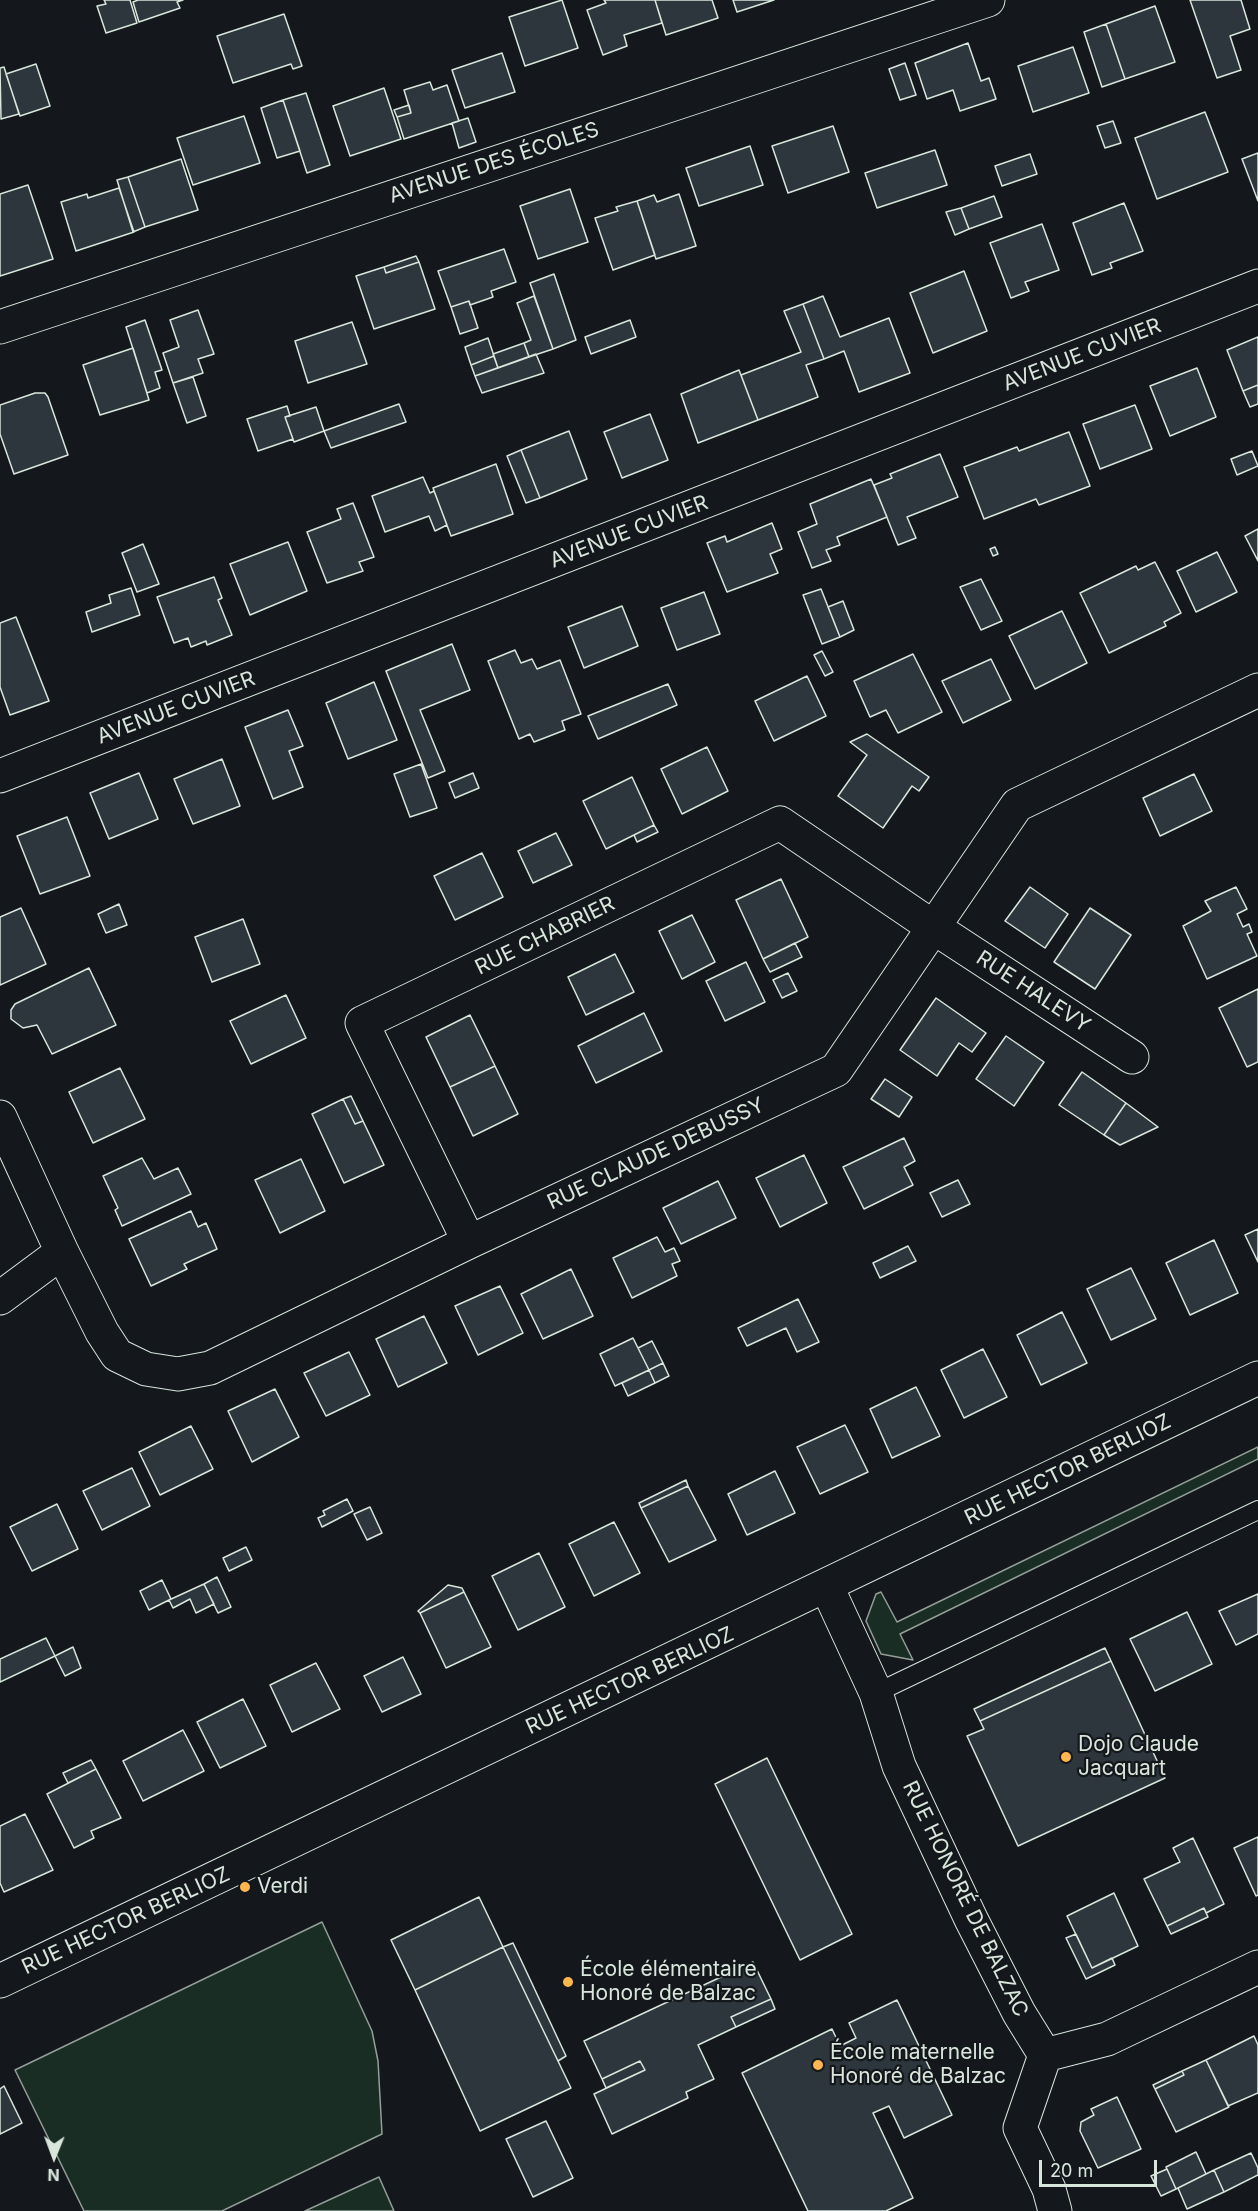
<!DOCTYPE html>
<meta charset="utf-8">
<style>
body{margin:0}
#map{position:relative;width:1258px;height:2211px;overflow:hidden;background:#14181c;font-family:Inter,sans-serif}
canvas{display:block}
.north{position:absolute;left:24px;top:2127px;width:60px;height:60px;-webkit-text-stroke:4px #14181c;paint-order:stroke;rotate:181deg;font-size:16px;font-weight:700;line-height:24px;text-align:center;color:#d8e6dc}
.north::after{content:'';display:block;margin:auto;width:21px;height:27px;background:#d8e6dc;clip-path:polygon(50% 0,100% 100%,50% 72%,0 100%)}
.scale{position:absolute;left:1039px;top:2160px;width:118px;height:27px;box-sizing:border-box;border:3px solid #d8e6dc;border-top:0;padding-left:8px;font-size:18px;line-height:21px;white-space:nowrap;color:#d8e6dc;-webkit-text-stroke:4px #14181c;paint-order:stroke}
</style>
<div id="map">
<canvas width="1258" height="2211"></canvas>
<div class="north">N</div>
<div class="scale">20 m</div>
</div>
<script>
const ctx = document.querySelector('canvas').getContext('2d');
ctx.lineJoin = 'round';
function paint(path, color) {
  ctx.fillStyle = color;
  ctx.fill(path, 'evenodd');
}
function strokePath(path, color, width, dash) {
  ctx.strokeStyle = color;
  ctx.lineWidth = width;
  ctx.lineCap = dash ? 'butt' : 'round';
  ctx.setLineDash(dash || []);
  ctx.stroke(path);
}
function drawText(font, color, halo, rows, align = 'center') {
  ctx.font = font + ' Inter,sans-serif';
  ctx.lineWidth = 4.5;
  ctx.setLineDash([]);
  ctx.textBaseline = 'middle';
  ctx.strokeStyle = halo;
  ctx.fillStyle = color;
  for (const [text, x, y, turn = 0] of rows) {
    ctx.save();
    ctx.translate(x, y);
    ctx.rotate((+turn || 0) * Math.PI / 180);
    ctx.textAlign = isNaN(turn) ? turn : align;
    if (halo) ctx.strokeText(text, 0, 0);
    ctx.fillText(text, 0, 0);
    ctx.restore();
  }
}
const green = new Path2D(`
 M1258,1447V1459L900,1634L913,1660L881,1654L866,1621L876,1594L881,1592L897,1622Z
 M322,1922L372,2031L378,2061L382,2134L222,2211H84L15,2070Z
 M379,2177L394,2211H305Z`);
paint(green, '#1a2d24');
strokePath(green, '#939e99', 1.5);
const building = new Path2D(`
 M104,0H130L137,23L106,33L97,6L106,4Z
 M138,0H183L177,2L180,8L139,22L133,2Z
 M562,0L578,48L525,66L509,17Z
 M604,0H655L662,23L624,35L627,46L603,55L587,10L606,3Z
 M655,0H712L718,18L666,35Z
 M733,0H774L737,12Z
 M1190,0H1241L1250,29L1230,36L1241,70L1217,78Z
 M1155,6L1175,62L1125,79L1106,24Z
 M284,14L302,66L293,69L291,64L233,83L217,36Z
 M1106,24L1125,79L1102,87L1084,32Z
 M968,43L981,81L989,78L996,99L960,111L953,90L927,99L915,63Z
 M1073,47L1089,93L1033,112L1018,66Z
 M502,53L515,92L465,108L452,70Z
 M905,63L916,95L900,100L889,69Z
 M36,64L50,106L20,116L6,74Z
 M4,67L19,114L1,119L0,68Z
 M430,82L433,90L447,85L459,121L404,139L397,117L411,113L404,90Z
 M384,88L401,139L350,156L333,106Z
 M306,93L330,165L307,173L283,100Z
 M283,100L300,151L277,158L261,108Z
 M409,105L411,113L397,117L394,110Z
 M1205,112L1228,172L1157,199L1135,138Z
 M244,116L260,163L193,185L177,138Z
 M468,118L476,142L459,148L452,123Z
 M1113,121L1121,143L1105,148L1097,126Z
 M833,126L849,172L788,193L772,146Z
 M750,146L763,185L699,206L686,168Z
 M935,150L947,185L877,208L865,173Z
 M1258,153V201L1242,159Z
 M1030,154L1037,174L1002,186L995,166Z
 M181,159L198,210L145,227L128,177Z
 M128,177L145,227L133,232L117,180Z
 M28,185L53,259L0,276V194Z
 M119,188L134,232L76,251L61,202L87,194L88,198Z
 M570,189L588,242L538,259L520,206Z
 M679,194L696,246L656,259L637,201L654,195L657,202Z
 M994,196L1002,217L969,229L961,208Z
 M637,201L655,255L613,270L595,218L618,211L616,207Z
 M1124,203L1143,251L1110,263L1112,268L1092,275L1073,223Z
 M961,208L969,229L955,235L946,212Z
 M1042,224L1059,270L1025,282L1029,291L1011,298L990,243Z
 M504,249L516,282L491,291L493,297L470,305L469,301L451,307L438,271Z
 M416,256L419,262L386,273L384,267Z
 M419,262L435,309L374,329L356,276L384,267L386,273Z
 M964,271L987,331L933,353L910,293Z
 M554,274L576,340L553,349L530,283Z
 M534,296L553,349L529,357L524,343L531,340L517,303Z
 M823,296L840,337L889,318L910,373L859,392L844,351L824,359L803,304Z
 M469,301L478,328L460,334L451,307Z
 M803,304L824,359L806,365L818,397L758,420L741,375L801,352L784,311Z
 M198,310L214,354L198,359L203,373L173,383L163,353L179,347L170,320Z
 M145,320L162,370L155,372L160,388L147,393L126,327Z
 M630,320L636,337L591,354L585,337Z
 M352,322L367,364L308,383L295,341Z
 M1258,337V385L1243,391L1227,350Z
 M488,338L494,356L471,365L465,347Z
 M524,343L529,357L498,368L493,354Z
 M133,348L149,400L100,415L83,365Z
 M536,354L544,373L482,393L475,376Z
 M494,356L498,368L475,376L471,365Z
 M1197,368L1216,417L1170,436L1150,386Z
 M739,370L758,420L698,443L681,394Z
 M193,377L206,416L187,423L173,383Z
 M1258,385V404L1250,407L1243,391Z
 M35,393H45L48,397L68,455L14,474L0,434V405Z
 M399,404L406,422L331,448L324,431Z
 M1135,405L1152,449L1100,469L1083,424Z
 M287,406L290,416L285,417L293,439L258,451L247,419Z
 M316,407L324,431L294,442L285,417Z
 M650,414L668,460L622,478L604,432Z
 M569,431L587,479L540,498L521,450Z
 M1069,432L1090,486L1039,505L1036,499L984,519L964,467L1017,447L1019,451Z
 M521,450L540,498L526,503L507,456Z
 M1252,451L1258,466L1237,475L1231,459Z
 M940,454L958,497L907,517L916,538L898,545L874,485L892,478L890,474Z
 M496,464L513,514L451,536L433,488Z
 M423,477L430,493L434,491L447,525L435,531L429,516L385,532L372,496Z
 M871,479L887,517L837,537L840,545L826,550L831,561L812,568L798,532L817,524L810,504Z
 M353,503L374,557L359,562L363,571L327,583L307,532L341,519L337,509Z
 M772,523L782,549L770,554L778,573L727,592L707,543L725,536L727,542Z
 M1258,529V561L1245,536Z
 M288,542L307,591L250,615L230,564Z
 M143,544L159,584L137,592L122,553Z
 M995,547L998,554L993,556L990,549Z
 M1217,552L1237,592L1196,612L1177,571Z
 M1155,562L1181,613L1164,622L1166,626L1109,653L1080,593L1136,566L1138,570Z
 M214,577L222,598L218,600L232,635L207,645L206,641L191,647L188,638L174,643L157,597Z
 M981,579L1002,621L981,630L960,587Z
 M131,588L140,615L92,632L86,612L111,603L109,595Z
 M821,589L840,637L822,644L803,595Z
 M704,592L720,634L677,650L661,608Z
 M843,601L854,630L840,637L828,607Z
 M622,606L638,646L584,668L568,627Z
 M1062,611L1087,663L1035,689L1009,636Z
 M16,617L49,701L10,715L0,687V623Z
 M452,644L470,690L420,710L445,771L428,778L386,671Z
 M515,650L521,663L532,659L537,669L560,660L581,714L562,721L565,730L534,742L530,734L519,739L488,661Z
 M822,651L833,672L825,676L814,655Z
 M913,654L942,712L898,733L886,710L870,717L854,681Z
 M991,659L1011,700L963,723L942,681Z
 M807,676L826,716L774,741L755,701Z
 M374,682L397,740L348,759L326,703Z
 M668,684L677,705L598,739L588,716Z
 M288,710L303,746L289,751L303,787L273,799L245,727Z
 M867,734L929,777L919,791L912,786L883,828L838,796L867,755L850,742Z
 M707,747L728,791L682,814L661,769Z
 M222,759L240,806L193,824L174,779Z
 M421,764L437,808L410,817L394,774Z
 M139,773L158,819L109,839L90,793Z
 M473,773L479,788L455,798L449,783Z
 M1194,774L1212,811L1160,836L1143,798Z
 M632,777L654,825L606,849L583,801Z
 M67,817L90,876L40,894L17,836Z
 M654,825L658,832L637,842L634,835Z
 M556,833L572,865L533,883L518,851Z
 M482,853L503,897L455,920L434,876Z
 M781,879L808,937L763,959L736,900Z
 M1030,887L1068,914L1045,948L1005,921Z
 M1236,887L1247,909L1237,914L1243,927L1249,924L1252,932L1247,934L1257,956L1207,979L1183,926L1211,911L1205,901Z
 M119,904L127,925L106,933L98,914Z
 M21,908L46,964L0,985V917Z
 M1090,908L1131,935L1095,989L1054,962Z
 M692,915L715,962L682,979L659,931Z
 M243,919L260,964L212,982L195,937Z
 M795,943L802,957L770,972L763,959Z
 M615,954L634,992L586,1015L568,977Z
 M746,962L765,1002L725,1021L706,981Z
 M89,968L116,1025L52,1054L37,1025L23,1028L11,1019V1010L15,1004Z
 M788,973L797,991L782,998L773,980Z
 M1258,989V1062L1247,1067L1219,1008Z
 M286,995L306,1038L251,1064L230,1021Z
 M936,998L986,1033L972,1052L959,1043L937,1076L900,1050Z
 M644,1013L662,1051L596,1083L578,1046Z
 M470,1015L495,1066L450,1087L426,1037Z
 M1006,1036L1044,1062L1014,1106L976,1079Z
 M495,1066L518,1114L473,1136L450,1087Z
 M120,1068L145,1119L93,1143L69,1092Z
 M1082,1072L1126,1103L1104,1135L1059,1105Z
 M885,1079L912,1097L899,1117L871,1099Z
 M351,1096L363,1121L355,1124L343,1099Z
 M343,1099L355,1124L363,1121L384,1165L344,1183L312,1114Z
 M1126,1103L1158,1127L1120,1145L1104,1135Z
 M904,1138L915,1161L904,1167L913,1185L864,1209L843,1167Z
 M804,1155L827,1203L780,1227L756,1178Z
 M142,1158L154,1179L178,1168L191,1194L122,1226L115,1210L118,1208L103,1176Z
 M301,1159L325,1211L280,1233L255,1180Z
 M958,1180L970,1204L942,1217L930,1193Z
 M718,1181L736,1218L681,1244L663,1208Z
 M191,1211L198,1227L206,1223L217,1249L184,1264L187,1269L151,1286L129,1239Z
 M1258,1229V1262L1245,1235Z
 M657,1237L665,1252L674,1248L680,1261L672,1264L677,1276L632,1298L613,1258Z
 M1214,1240L1238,1293L1190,1315L1166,1263Z
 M908,1246L916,1261L880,1278L873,1263Z
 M1131,1268L1156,1319L1111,1340L1087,1289Z
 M571,1269L593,1316L543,1339L521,1294Z
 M500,1286L523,1333L478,1355L455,1306Z
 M798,1299L819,1342L797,1352L786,1328L747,1346L738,1328Z
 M1062,1312L1087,1363L1041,1385L1017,1335Z
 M424,1316L447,1363L398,1387L376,1339Z
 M633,1338L649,1370L615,1386L600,1354Z
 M652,1341L663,1363L649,1370L638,1348Z
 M983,1349L1007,1397L964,1418L941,1370Z
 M349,1352L370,1395L326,1416L304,1373Z
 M663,1363L669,1376L655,1383L649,1370Z
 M649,1370L655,1383L628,1396L622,1383Z
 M916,1387L940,1436L892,1458L870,1409Z
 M275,1389L299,1437L252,1462L228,1411Z
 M845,1425L868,1472L820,1494L797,1447Z
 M191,1426L213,1469L160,1495L139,1452Z
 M132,1468L150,1506L102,1530L83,1491Z
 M775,1471L795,1513L747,1535L728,1494Z
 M686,1480L688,1486L641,1508L639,1503Z
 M688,1486L716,1540L669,1562L641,1508Z
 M347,1499L353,1511L322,1527L318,1518L325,1515L323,1511Z
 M57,1504L78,1549L32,1571L10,1527Z
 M370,1507L382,1533L367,1540L354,1514Z
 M614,1522L640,1573L594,1596L569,1544Z
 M246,1547L252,1560L229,1571L223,1558Z
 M539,1553L565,1607L518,1630L492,1576Z
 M217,1577L231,1607L218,1613L204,1584Z
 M162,1580L171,1599L149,1610L140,1591Z
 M204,1584L214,1604L196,1613L190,1599L173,1608L169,1600Z
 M448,1585L462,1588L464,1592L420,1613L418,1611Z
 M464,1592L491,1647L446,1668L420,1613Z
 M1258,1594V1634L1236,1645L1219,1611Z
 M1187,1612L1212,1664L1155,1691L1130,1639Z
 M46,1638L55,1656L0,1682V1659Z
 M73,1647L81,1668L65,1676L55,1656Z
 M1105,1648L1111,1661L980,1721L974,1709Z
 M403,1657L421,1694L382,1712L364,1676Z
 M1111,1661L1165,1778L1018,1846L967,1736L984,1729L980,1721Z
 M316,1663L340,1709L292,1732L270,1685Z
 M243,1699L266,1746L220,1768L197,1722Z
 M183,1730L204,1771L143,1801L123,1761Z
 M767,1758L852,1934L800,1960L715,1784Z
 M91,1760L96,1769L68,1783L63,1773Z
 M96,1769L121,1818L91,1831L94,1838L74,1848L47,1794Z
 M25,1814L53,1870L4,1892L0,1883V1826Z
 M1258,1837V1895L1256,1896L1234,1848Z
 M1193,1838L1224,1904L1206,1913L1204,1908L1167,1926L1144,1879L1180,1862L1173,1848Z
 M1114,1893L1138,1946L1092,1968L1067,1916Z
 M479,1897L503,1947L415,1990L391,1940Z
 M1204,1908L1208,1917L1171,1934L1167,1926Z
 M1076,1934L1092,1968L1112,1958L1115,1965L1086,1979L1066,1938Z
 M513,1943L566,2056L558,2061L503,1947Z
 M503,1947L571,2088L480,2131L415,1990Z
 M753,1962L771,1999L731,2017L736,2027L698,2045L714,2079L686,2092L688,2098L612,2134L594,2094L645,2070L640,2061L602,2079L584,2041Z
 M771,1999L775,2009L736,2027L731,2017Z
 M897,2000L952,2115L904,2138L889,2106L873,2113L913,2198L886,2211H808L742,2073L832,2029L840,2046L856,2038L849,2023Z
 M1254,2036L1258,2045V2093L1228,2106L1206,2060Z
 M1206,2060L1229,2107L1176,2132L1155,2089L1184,2075L1182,2071Z
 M640,2061L645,2070L606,2088L602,2079Z
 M1182,2071L1184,2075L1155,2089L1153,2085Z
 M4,2086L22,2123L0,2134V2089Z
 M1117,2097L1141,2149L1098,2168L1080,2131L1081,2122L1094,2115L1091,2109Z
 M546,2121L573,2178L533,2197L506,2139Z
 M1196,2152L1206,2174L1176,2189L1166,2167Z
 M1251,2153L1258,2168V2175L1224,2192L1214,2170Z
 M1167,2169L1176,2189L1161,2196L1151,2176Z
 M1214,2170L1224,2192L1187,2209L1178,2188Z`);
paint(building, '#2c363c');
strokePath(building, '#d8e6dc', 1.5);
const service = new Path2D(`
 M876,1693L1258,1510`);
const minor = new Path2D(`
 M0,327L988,0
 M0,776L1258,286
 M0,1117L62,1252
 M469,1242L362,1023L780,823L933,927L1132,1057
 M0,1298L62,1252L102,1332L117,1355L146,1369L178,1374L210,1368L469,1242L836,1070L1017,805L1258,690
 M827,1587L876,1693L899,1766L971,1919L1019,2013L1045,2055
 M0,1981L1258,1378
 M1045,2055L1107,2039L1258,1967
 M1045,2055L1020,2128L1049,2189L1055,2211`);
strokePath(service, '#d8e6dc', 20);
strokePath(minor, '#d8e6dc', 35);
strokePath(service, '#14181c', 18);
strokePath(minor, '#14181c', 33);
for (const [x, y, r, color] of [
 [1066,1757,6,"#ffb74d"],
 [245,1887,6,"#ffb74d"],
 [568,1982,6,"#ffb74d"],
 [818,2065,6,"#ffb74d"]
]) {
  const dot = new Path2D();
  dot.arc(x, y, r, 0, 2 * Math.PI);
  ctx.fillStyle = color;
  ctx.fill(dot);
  strokePath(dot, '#14181c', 2);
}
drawText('21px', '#d8e6dc', '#14181c', [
 ["AVENUE DES ÉCOLES",494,163,-18],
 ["AVENUE CUVIER",1082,355,-21],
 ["AVENUE CUVIER",629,532,-21],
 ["AVENUE CUVIER",176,708,-21],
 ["RUE CHABRIER",545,936,-26],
 ["RUE HALEVY",1033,992,33],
 ["RUE CLAUDE DEBUSSY",656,1154,-25],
 ["RUE HECTOR BERLIOZ",1068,1470,-26],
 ["RUE HECTOR BERLIOZ",630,1681,-25],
 ["RUE HONORÉ DE BALZAC",965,1899,64],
 ["RUE HECTOR BERLIOZ",126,1921,-25]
]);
drawText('21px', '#d8e6dc', '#14181c', [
 ["Dojo Claude",1078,1745],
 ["Jacquart",1078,1769],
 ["Verdi",257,1887],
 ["École élémentaire",580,1970],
 ["Honoré de Balzac",580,1994],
 ["École maternelle",830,2053],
 ["Honoré de Balzac",830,2077]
], 'left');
</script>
